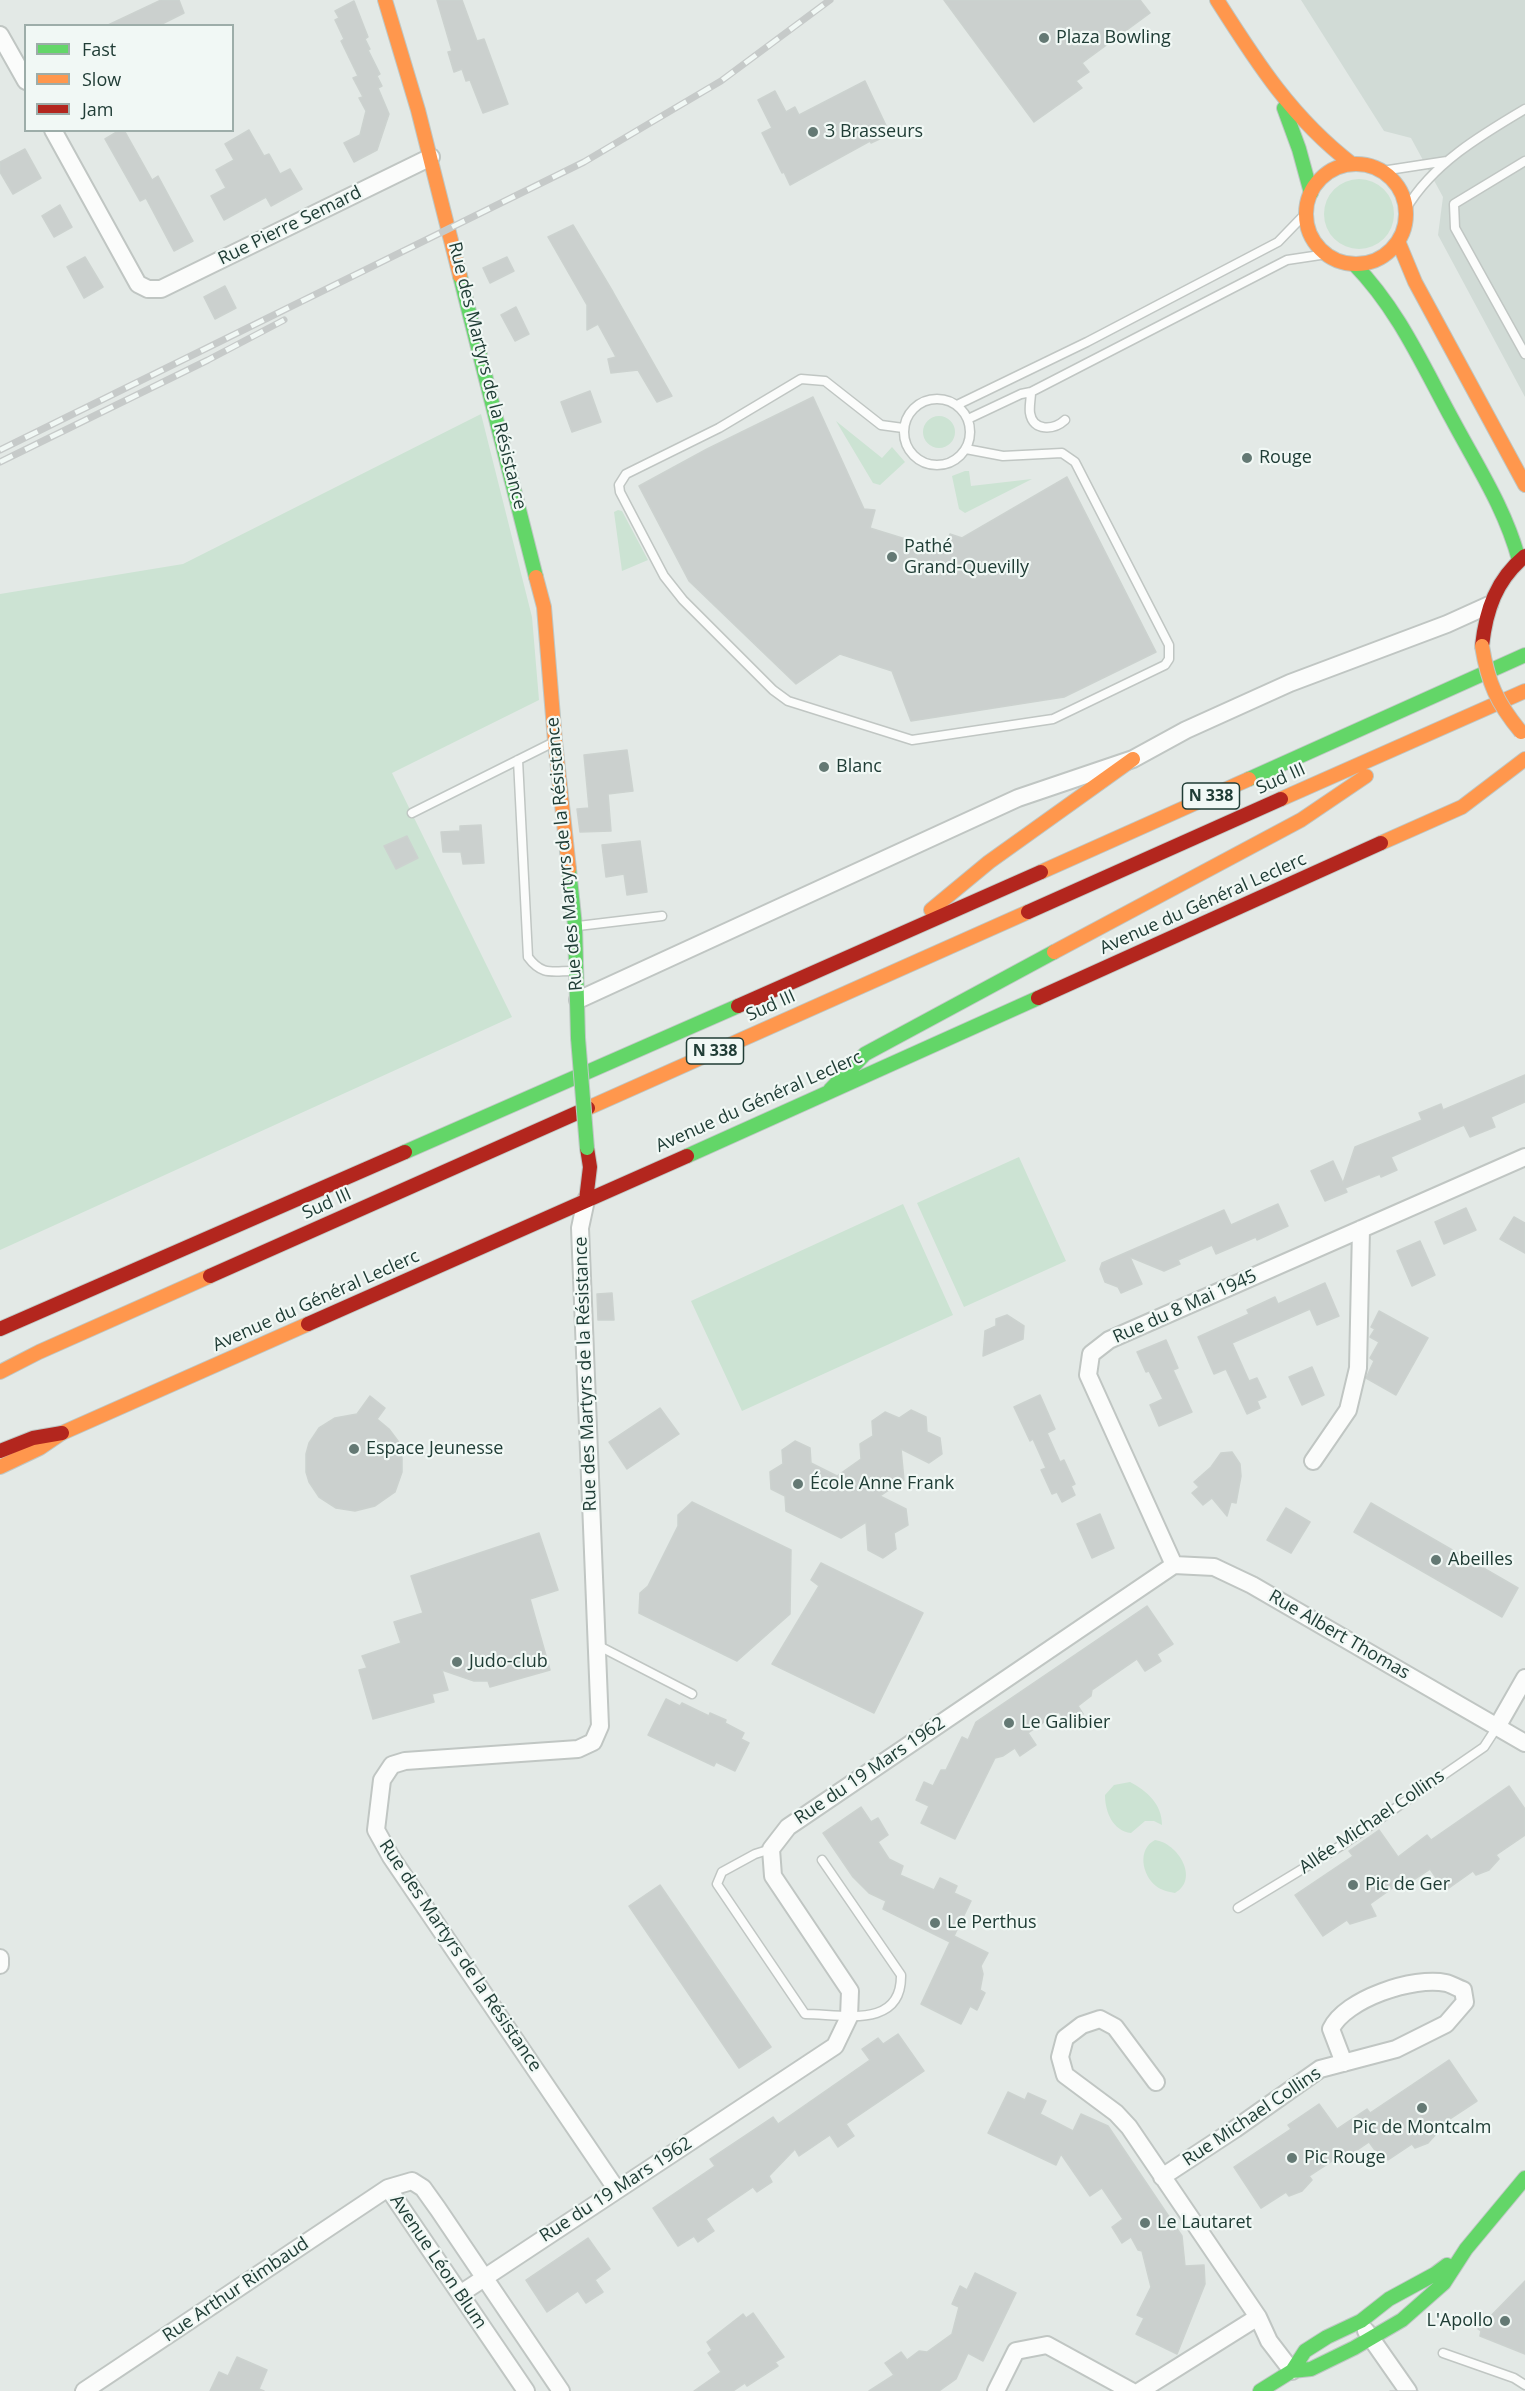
<!DOCTYPE html>
<meta charset="utf-8">
<style>
body{margin:0}
#map{position:relative;width:1525px;height:2391px;overflow:hidden;background:#e3e9e6;font-family:"Open Sans",sans-serif}
canvas{display:block}
.legend{position:absolute;left:24px;top:24px;width:210px;height:108px;box-sizing:border-box;background:#f1f8f5;border:2px solid #9dada9;margin:0;padding:8px 10px;list-style:none;font-size:18px;color:#203d36}
.legend li{display:flex;align-items:center;gap:12px;height:30px}
.legend b{width:30px;border:2px solid #9dada9}
</style>
<div id="map">
<canvas width="1525" height="2391"></canvas>
<ul class="legend">
<li><b style="height:8px;background:#63d668"></b>Fast</li>
<li><b style="height:8px;background:#ff974d"></b>Slow</li>
<li><b style="height:8px;background:#b3261e"></b>Jam</li>
</ul>
</div>
<script>
const ctx = document.querySelector('canvas').getContext('2d');
ctx.lineJoin = 'round';
function paint(path, color) {
  ctx.fillStyle = color;
  ctx.fill(path, 'evenodd');
}
function strokePath(path, color, width, dash) {
  ctx.strokeStyle = color;
  ctx.lineWidth = width;
  ctx.lineCap = dash ? 'butt' : 'round';
  ctx.setLineDash(dash || []);
  ctx.stroke(path);
}
function drawText(font, color, halo, rows, align = 'center') {
  ctx.font = font + ' "Open Sans",sans-serif';
  ctx.lineWidth = 4.5;
  ctx.setLineDash([]);
  ctx.textBaseline = 'middle';
  ctx.strokeStyle = halo;
  ctx.fillStyle = color;
  for (const [text, x, y, turn = 0] of rows) {
    ctx.save();
    ctx.translate(x, y);
    ctx.rotate((+turn || 0) * Math.PI / 180);
    ctx.textAlign = isNaN(turn) ? turn : align;
    if (halo) ctx.strokeText(text, 0, 0);
    ctx.fillText(text, 0, 0);
    ctx.restore();
  }
}
paint(new Path2D(`
 M1301,0H1525V397L1438,235L1443,197L1411,138L1384,131Z`), '#d1dbd6');
paint(new Path2D(`
 M1324 214a35 35 0 1 1 70 0a35 35 0 1 1-70 0Z
 M481,414L532,617L539,700L392,773L512,1017L0,1250V594L183,564Z
 M923 432a16 16 0 1 1 32 0a16 16 0 1 1-32 0Z
 M836,421L882,458L892,447L905,462L880,485L873,483Z
 M965,471H969L971,486L1032,479L965,513L959,509L952,476Z
 M618,510L622,511L648,560L622,571L614,512Z
 M1019,1157L1066,1261L964,1307L917,1203Z
 M903,1204L953,1315L742,1411L691,1301Z
 M1130,1782C1147,1791 1162,1804 1162,1825L1154,1821H1145L1131,1833C1113,1831 1105,1812 1105,1795L1114,1785Z
 M1155,1840C1178,1843 1200,1879 1175,1893C1169,1892 1161,1890 1156,1886C1142,1875 1137,1849 1155,1840Z`), '#cce3d3');
const building = new Path2D(`
 M161,0H179L184,13L158,26H106Z
 M437,0H462L477,41L484,39L508,104L483,113L470,80L466,81L462,69L454,72L448,52L452,51Z
 M944,0H1140L1150,13L1082,63L1089,72L1076,81L1082,88L1034,122Z
 M354,1L368,37L365,39L370,49L368,50L380,74L377,76L382,86L378,88L389,114L377,150L354,162L344,143L360,135L366,111L359,98L363,97L353,78L358,76L341,41L344,39L335,20L339,18L335,11Z
 M865,81L890,134L871,143L870,141L790,185L784,172L782,173L762,133L772,128L758,100L775,91L786,112L795,107L799,115Z
 M120,130H124L152,180L158,176L193,241L174,251L146,198L140,201L105,139Z
 M249,130L264,156L269,154L280,174L290,169L302,189L271,206L266,197L224,220L211,196L226,188L216,170L234,160L225,144Z
 M25,149L41,178L13,194L0,172V162Z
 M60,205L72,227L54,237L42,216Z
 M573,225L613,292L672,396L657,402L638,370L611,373L608,359L616,357L598,324L587,330V305L548,237Z
 M85,257L103,287L84,298L67,267Z
 M507,257L514,271L490,283L483,268Z
 M225,286L236,308L215,319L204,297Z
 M516,307L529,334L515,341L501,315Z
 M590,391L601,422L572,432L561,402Z
 M813,397L864,509L875,510L870,528L944,551L950,534L962,538L1067,477L1156,652L1064,697L911,721L892,671L840,654L796,684L689,581L639,486L707,449Z
 M627,750L633,791L608,794L611,831L580,832L577,809L589,808L584,755Z
 M481,825L484,863L463,864L461,852H443L441,832L460,831V826Z
 M407,836L418,858L396,869L384,846Z
 M640,841L647,892L627,895L624,874L606,877L602,845Z
 M1525,1075V1102L1491,1117L1495,1127L1470,1137L1464,1125L1391,1157L1397,1170L1381,1177L1380,1174L1345,1188L1347,1192L1325,1201L1311,1171L1333,1161L1343,1183L1355,1147L1422,1120L1419,1113L1441,1104L1443,1110Z
 M1278,1204L1288,1226L1257,1240L1256,1237L1216,1254L1212,1245L1178,1260L1180,1264L1164,1271L1130,1257L1142,1284L1121,1293L1118,1287L1105,1282L1100,1269L1102,1263L1224,1210L1231,1225Z
 M1466,1208L1476,1230L1444,1244L1435,1222Z
 M1514,1217L1525,1223V1253L1500,1239Z
 M1420,1241L1435,1275L1412,1286L1397,1251Z
 M1325,1283L1339,1316L1317,1325L1310,1309L1232,1343L1249,1381L1257,1378L1266,1397L1257,1401L1260,1408L1247,1414L1226,1369L1214,1374L1198,1337L1249,1314L1247,1310L1275,1297L1278,1304Z
 M612,1293L614,1320H598L597,1294Z
 M1379,1311L1428,1338L1396,1395L1366,1378L1374,1361L1370,1358L1379,1342L1370,1337L1375,1329L1371,1327Z
 M1007,1315L1024,1326L1023,1339L983,1356L985,1331L996,1326V1319Z
 M1166,1340L1178,1368L1173,1370L1192,1412L1159,1426L1150,1405L1163,1399L1149,1371L1146,1372L1137,1352Z
 M1312,1367L1324,1395L1302,1405L1289,1377Z
 M1040,1395L1055,1429L1047,1433L1060,1462L1064,1460L1075,1484L1071,1486L1075,1495L1062,1502L1057,1492L1052,1494L1041,1470L1046,1468L1033,1439L1030,1441L1014,1407Z
 M370,1396L385,1408L377,1419L389,1429L398,1441L402,1458V1472L395,1492L375,1506L355,1511L336,1508L319,1497L309,1482L306,1472V1454L309,1443L319,1428L335,1418L357,1414Z
 M660,1408L679,1434L627,1469L609,1442Z
 M911,1410L926,1417L927,1432L940,1438L942,1454L929,1463L901,1449L904,1480L880,1496L906,1509L908,1525L894,1533L896,1549L883,1558L868,1550L866,1522L841,1538L786,1511L785,1496L771,1489L770,1472L783,1464L782,1450L795,1441L810,1448L811,1463L837,1476L861,1459L860,1444L873,1436L872,1421L885,1412L899,1418Z
 M1232,1452L1240,1464L1241,1476L1236,1503L1231,1502L1227,1516L1212,1498L1203,1505L1192,1493L1199,1487L1194,1482L1211,1467L1221,1453Z
 M692,1502L791,1550L790,1614L737,1661L639,1613L640,1593L648,1586L678,1526V1515Z
 M1371,1503L1518,1588L1502,1617L1354,1532Z
 M1286,1508L1310,1522L1291,1553L1267,1540Z
 M1100,1514L1114,1548L1092,1558L1077,1524Z
 M539,1533L558,1590L530,1599L550,1670L490,1687L488,1681H474L442,1670L448,1690L432,1694L434,1702L373,1719L359,1670L367,1668L362,1656L401,1643L394,1622L423,1613L411,1576Z
 M821,1563L923,1613L874,1713L772,1664L819,1586L811,1580Z
 M1147,1606L1173,1644L1157,1654L1161,1661L1145,1671L1137,1659L1092,1690L1091,1696L1078,1706L1083,1714L1067,1724L1059,1712L1028,1733L1036,1745L1020,1756L1015,1748L1003,1756L995,1758L955,1839L921,1823L929,1806L916,1800L924,1782L933,1786L941,1770H946L962,1737L968,1740L976,1722Z
 M666,1699L680,1706L682,1703L709,1716L710,1713L726,1720L725,1723L744,1733L741,1739L749,1743L735,1771L716,1762L714,1766L648,1735Z
 M1509,1786L1525,1809V1835L1496,1855L1499,1859L1489,1870L1476,1875L1473,1871L1449,1888L1447,1886L1443,1888L1430,1869L1404,1886L1401,1882L1370,1904L1376,1916L1350,1924L1347,1920L1323,1936L1295,1895L1353,1856L1349,1851L1379,1830L1398,1857L1427,1835L1431,1840Z
 M861,1807L871,1822L878,1818L888,1835L878,1842L889,1859L903,1866L900,1875L934,1890L940,1878L957,1886L954,1893L971,1901L954,1936L988,1953L981,1966L983,1974L980,1990L985,1993L977,2010L970,2006L961,2024L921,2004L950,1942L883,1909L886,1901L869,1893L853,1877L823,1833Z
 M660,1885L771,2047L739,2068L629,1906Z
 M898,2034L924,2071L846,2124L854,2136L838,2147L830,2135L799,2156L795,2149L769,2176L772,2182L757,2192L753,2187L706,2219L714,2231L698,2242L694,2236L678,2246L653,2208L715,2166L710,2159L773,2117L778,2124L870,2060L862,2049L878,2038L883,2044Z
 M1449,2060L1477,2101L1436,2128L1438,2132L1428,2143L1415,2148L1412,2144L1388,2160L1387,2158L1383,2161L1369,2142L1344,2159L1341,2155L1309,2176L1312,2180L1302,2191L1289,2196L1286,2192L1261,2208L1234,2167L1291,2129L1288,2125L1319,2104L1337,2129L1367,2109L1370,2113Z
 M1008,2092L1025,2100L1028,2093L1046,2101L1040,2114L1073,2131L1081,2114L1108,2126L1182,2236L1185,2266L1204,2265L1205,2284L1177,2354L1136,2334L1144,2318L1137,2315L1151,2287L1142,2251L1138,2250L1131,2237L1122,2243L1112,2227L1123,2219L1102,2188L1090,2196L1061,2154L1056,2165L988,2133Z
 M588,2238L610,2269L595,2280L603,2292L586,2303L578,2291L547,2312L526,2280Z
 M975,2273L1016,2293L983,2361L968,2353L956,2379L939,2391H869L894,2375L885,2363L901,2352L907,2360L919,2351L927,2352L952,2334L959,2307L952,2304L960,2286L967,2290Z
 M1525,2281V2354L1480,2336L1481,2331L1478,2329Z
 M753,2313L784,2357L775,2362L778,2366L747,2386L745,2383L733,2391H694L721,2372L708,2353L712,2350L707,2342L743,2314L746,2318Z
 M237,2357L267,2370L259,2389L264,2391H210L219,2372L228,2376Z`);
paint(building, '#cbd0ce');
strokePath(building, '#ccd2cf', 1.5);
const lane = new Path2D(`
 M1525,161L1454,204L1455,228L1525,354
 M1382,171L1447,161
 M1406,209C1432,164 1481,135 1525,109
 M1031,392C1031,399 1029,406 1030,413C1033,432 1054,430 1065,420
 M904 432a33 33 0 1 1 66 0a33 33 0 1 1-66 0Z
 M957,405L1087,342L1278,242L1307,212
 M968,419L1021,394L1031,392L1287,260L1327,254
 M903,428L881,425L825,381L801,379L719,428L626,474L619,485L620,492L664,576L683,600L773,690L788,701L912,740L1053,719L1165,665L1169,659V645L1075,462L1062,453L1003,456L966,449
 M518,760L528,957C542,976 552,971 573,971
 M412,813L552,743
 M578,926L662,916
 M597,1645L692,1694
 M771,1849L755,1854L722,1872L717,1884L805,2014C841,2014 902,2030 901,1975L822,1860
 M1238,1908L1342,1845L1484,1747L1497,1727
 M1443,2353L1514,2378L1525,2385`);
const street = new Path2D(`
 M0,35L26,81
 M53,130L138,284L148,289H161L431,157
 M578,1000L1018,798L1133,759L1186,730L1290,683L1447,624L1489,605
 M586,1200L580,1228L600,1726L593,1742L578,1749L405,1761L392,1765L382,1780L376,1830L391,1857L617,2190
 M1313,1461L1348,1410L1358,1368L1361,1229
 M1174,1565L1088,1375L1091,1354L1109,1340L1525,1157
 M1174,1565L1214,1567L1252,1585L1525,1743
 M1497,1727L1525,1678
 M0,1958V1965
 M1156,2082L1115,2027L1100,2019L1082,2025L1065,2038L1060,2057L1065,2075L1116,2113L1129,2127L1258,2317L1269,2341L1292,2371
 M1162,2177L1235,2129L1320,2069L1396,2049L1446,2024L1465,2002L1463,1990C1457,1988 1451,1984 1446,1983C1414,1976 1345,1999 1331,2029L1344,2063
 M388,2188L526,2391
 M460,2294L835,2046L849,2017L850,1991L773,1876L771,1849L788,1827L1174,1565
 M1366,2331L1408,2391
 M84,2391L388,2188L412,2181L423,2188L438,2209L561,2391
 M996,2391L1016,2351L1047,2345L1131,2391
 M1140,2391L1258,2317`);
const fast = new Path2D(`
 M1284,108L1299,149L1311,193
 M1354,264C1398,309 1422,364 1452,419C1477,466 1505,508 1519,560
 M460,276L536,577
 M1249,779L1525,655
 M569,869L575,926L578,1038
 M830,1090L865,1054L1054,952
 M405,1152L738,1006
 M687,1156L1038,998
 M1292,2371L1311,2369L1354,2348L1402,2320L1444,2283L1466,2249L1525,2178
 M1260,2391L1292,2371L1305,2351L1327,2337L1361,2321L1389,2299L1435,2274L1447,2265`);
const slow = new Path2D(`
 M385,0L418,110L460,276
 M1217,0C1257,63 1292,118 1352,164
 M1306 214a50 50 0 1 1 100 0a50 50 0 1 1-100 0Z
 M1398,241L1415,282L1525,485
 M536,577L544,607L555,741L569,869
 M1281,799L1525,691
 M1381,843L1462,807L1525,759
 M1041,872L1249,779
 M931,910L989,862L1133,759
 M1054,952L1301,820L1366,776
 M588,1108L1028,912
 M0,1372L39,1352L210,1276
 M0,1467L40,1448L62,1433L308,1324`);
const jam = new Path2D(`
 M1482,646C1486,610 1496,580 1525,556
 M1028,912L1281,799
 M1038,998L1381,843
 M738,1006L1041,872
 M586,1200L590,1167L587,1148
 M210,1276L588,1108
 M308,1324L687,1156
 M0,1329L405,1152
 M0,1451L33,1438L62,1433`);
strokePath(lane, '#c0c6c3', 11);
strokePath(street, '#c0c6c3', 20);
strokePath(fast, '#bec7c4', 16);
strokePath(slow, '#bec7c4', 16);
strokePath(jam, '#bec7c4', 16);
strokePath(lane, '#fbfcfb', 8);
strokePath(street, '#fbfcfb', 16);
strokePath(fast, '#63d668', 14);
strokePath(slow, '#ff974d', 14);
strokePath(jam, '#b3261e', 14);
strokePath(new Path2D(`
 M1390,2391H1418`), '#c6cac9', 1.5);
const rail = new Path2D(`
 M0,450L584,162L721,81L830,0
 M0,462L208,360L284,320`);
strokePath(rail, '#c6cac9', 7);
strokePath(rail, '#f1f8f5', 4.5, [14]);
const fastBridge = new Path2D(`
 M578,1038L587,1148`);
const slowBridge = new Path2D(`
 M1482,646C1488,683 1497,703 1521,732`);
strokePath(fastBridge, '#bec7c4', 16, []);
strokePath(slowBridge, '#bec7c4', 16, []);
strokePath(fastBridge, '#63d668', 14);
strokePath(slowBridge, '#ff974d', 14);
for (const [x, y, r, color] of [
 [1044,38,6,"#647974"],
 [813,132,6,"#647974"],
 [1247,458,6,"#647974"],
 [892,557,6,"#647974"],
 [824,767,6,"#647974"],
 [354,1449,6,"#647974"],
 [798,1484,6,"#647974"],
 [1436,1560,6,"#647974"],
 [457,1662,6,"#647974"],
 [1009,1723,6,"#647974"],
 [1353,1885,6,"#647974"],
 [935,1923,6,"#647974"],
 [1422,2108,6,"#647974"],
 [1292,2158,6,"#647974"],
 [1145,2223,6,"#647974"],
 [1505,2321,6,"#647974"]
]) {
  const dot = new Path2D();
  dot.arc(x, y, r, 0, 2 * Math.PI);
  ctx.fillStyle = color;
  ctx.fill(dot);
  strokePath(dot, '#f1f8f5', 2);
}
for (const [x, y, w] of [
 [1211,796,57],
 [715,1051,57]
]) {
  const box = new Path2D();
  box.roundRect(x - w / 2, y - 13, w, 26, 4.5);
  ctx.fillStyle = '#f1f8f5';
  ctx.fill(box);
  strokePath(box, '#203d36', 1.5);
}
drawText('bold 16px', '#203d36', null, [
 ["N 338",1211,796],
 ["N 338",715,1051]
]);
drawText('18px', '#203d36', '#f1f8f5', [
 ["Plaza Bowling",1056,38],
 ["3 Brasseurs",825,132],
 ["Rouge",1259,458],
 ["Pathé",904,547],
 ["Grand-Quevilly",904,568],
 ["Blanc",836,767],
 ["Espace Jeunesse",366,1449],
 ["École Anne Frank",810,1484],
 ["Abeilles",1448,1560],
 ["Judo-club",469,1662],
 ["Le Galibier",1021,1723],
 ["Pic de Ger",1365,1885],
 ["Le Perthus",947,1923],
 ["Pic de Montcalm",1422,2128,"center"],
 ["Pic Rouge",1304,2158],
 ["Le Lautaret",1157,2223],
 ["L'Apollo",1493,2321,"right"]
], 'left');
drawText('18px', '#203d36', '#f1f8f5', [
 ["Rue Pierre Semard",290,226,-26],
 ["Rue des Martyrs de la Résistance",487,376,76],
 ["Sud III",1281,779,-24],
 ["Rue des Martyrs de la Résistance",565,854,-95],
 ["Avenue du Général Leclerc",1203,904,-24],
 ["Sud III",771,1006,-24],
 ["Avenue du Général Leclerc",759,1102,-24],
 ["Sud III",327,1204,-24],
 ["Avenue du Général Leclerc",316,1301,-24],
 ["Rue du 8 Mai 1945",1185,1307,-24],
 ["Rue des Martyrs de la Résistance",586,1374,-92],
 ["Rue Albert Thomas",1339,1635,30],
 ["Rue du 19 Mars 1962",870,1771,-34],
 ["Allée Michael Collins",1372,1822,-34],
 ["Rue des Martyrs de la Résistance",460,1956,56],
 ["Rue Michael Collins",1252,2117,-34],
 ["Rue du 19 Mars 1962",616,2190,-33],
 ["Avenue Léon Blum",438,2262,56],
 ["Rue Arthur Rimbaud",236,2290,-34]
]);
</script>
